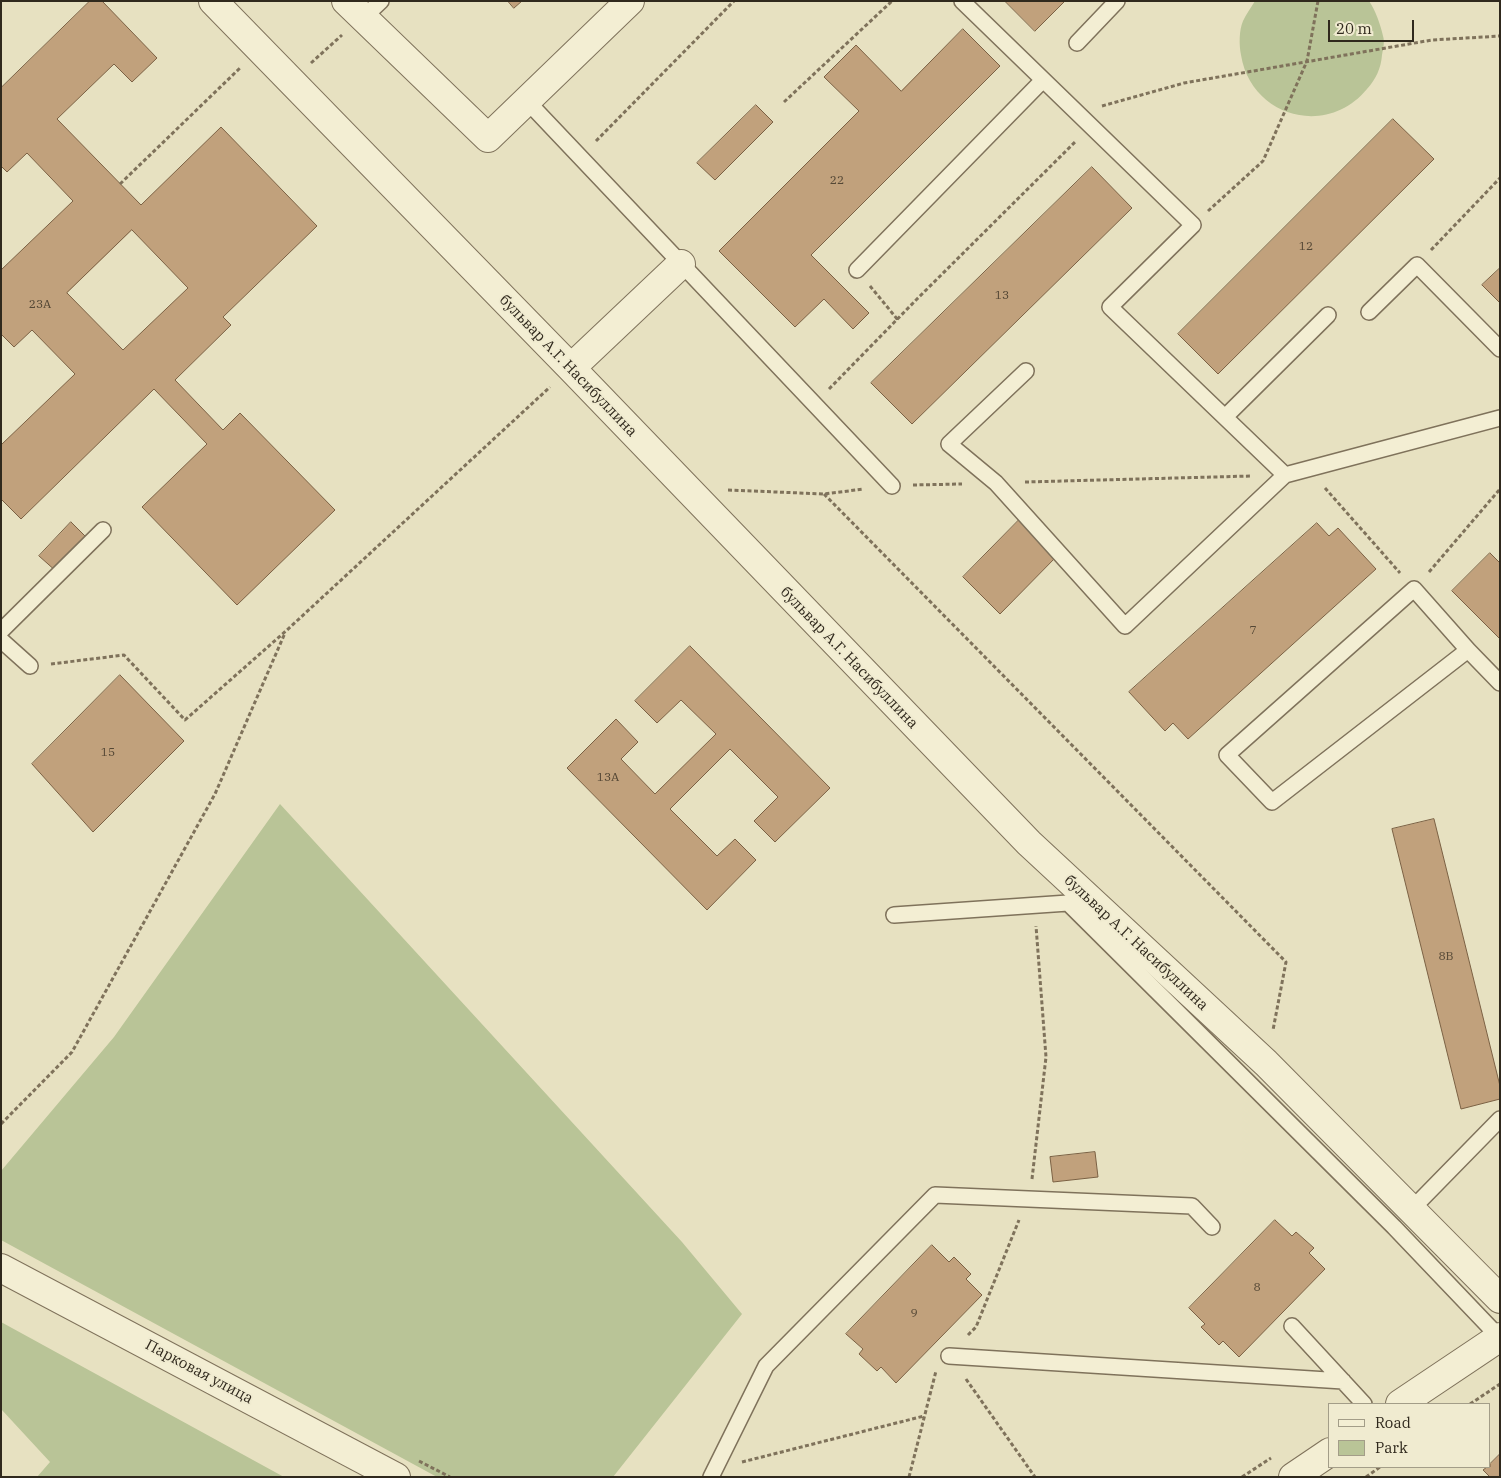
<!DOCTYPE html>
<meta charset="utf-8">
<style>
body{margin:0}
#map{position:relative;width:1501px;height:1478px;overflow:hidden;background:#e7e1c1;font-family:"IBM Plex Serif",serif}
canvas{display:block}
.frame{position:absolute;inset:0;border:2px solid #30291d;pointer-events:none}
.legend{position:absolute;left:1328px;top:1403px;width:162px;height:65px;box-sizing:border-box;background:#f0ebd0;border:1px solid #a39d88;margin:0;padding:6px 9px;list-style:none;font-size:15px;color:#30291d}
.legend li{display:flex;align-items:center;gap:10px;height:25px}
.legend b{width:25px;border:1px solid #a39d88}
.scale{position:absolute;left:1328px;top:20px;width:86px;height:22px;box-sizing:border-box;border:2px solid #30291d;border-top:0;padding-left:6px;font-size:15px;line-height:18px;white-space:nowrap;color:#30291d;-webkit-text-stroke:4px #f0ebd0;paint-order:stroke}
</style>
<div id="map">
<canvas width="1501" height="1478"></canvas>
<div class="frame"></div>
<ul class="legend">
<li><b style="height:6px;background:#f3eed3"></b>Road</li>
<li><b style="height:14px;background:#b9c497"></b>Park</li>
</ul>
<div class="scale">20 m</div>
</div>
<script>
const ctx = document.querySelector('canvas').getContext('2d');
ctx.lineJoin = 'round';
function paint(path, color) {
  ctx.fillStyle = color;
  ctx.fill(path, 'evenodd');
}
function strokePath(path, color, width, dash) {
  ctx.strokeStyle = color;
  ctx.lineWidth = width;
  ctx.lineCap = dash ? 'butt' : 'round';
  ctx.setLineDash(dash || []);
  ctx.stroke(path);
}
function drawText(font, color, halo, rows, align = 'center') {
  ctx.font = font + ' "IBM Plex Serif",serif';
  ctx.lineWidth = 4;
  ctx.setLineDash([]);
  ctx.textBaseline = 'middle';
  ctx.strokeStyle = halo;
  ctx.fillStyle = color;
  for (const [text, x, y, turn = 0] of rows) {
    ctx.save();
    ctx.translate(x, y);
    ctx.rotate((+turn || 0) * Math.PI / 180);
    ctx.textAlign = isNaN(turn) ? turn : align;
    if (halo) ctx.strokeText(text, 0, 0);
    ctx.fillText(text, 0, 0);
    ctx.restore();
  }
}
paint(new Path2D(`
 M1255,1H1369C1375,9 1381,26 1383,36C1385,42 1383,49 1382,55C1381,68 1376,79 1367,89C1327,138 1251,117 1241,55C1239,45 1239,30 1243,21C1246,14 1251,8 1255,1Z
 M280,804L682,1242L742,1314L613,1477H437L1,1240V1171L114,1037Z
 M1,1322L284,1477H37L50,1462L1,1409Z`), '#b9c497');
const building = new Path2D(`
 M90,1H102L157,58L132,82L114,64L57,119L141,205L221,127L317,226L223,317L231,325L175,380L223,430L240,413L335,510L237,605L142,507L207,444L154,389L21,519L1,499V445L75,374L32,330L14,347L1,334V270L73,201L27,153L7,172L1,166V88ZM132,230L188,288L123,350L67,293Z
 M508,1H522L514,8Z
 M1005,1H1065L1035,31Z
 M963,29L1000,66L811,255L869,313L853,329L824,299L795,327L719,251L859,111L824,77L856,45L901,91Z
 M756,105L773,122L715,180L697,163Z
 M1393,119L1434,159L1218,374L1178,334Z
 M1092,167L1132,208L912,424L871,383Z
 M1500,268V303L1482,285Z
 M1020,519L1057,556L1000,614L963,577Z
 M71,522L88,539L57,572L39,556Z
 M1317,523L1329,536L1338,528L1376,569L1188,739L1173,723L1165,731L1129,692Z
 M1490,553L1500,563V639L1452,591Z
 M690,646L830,788L775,842L754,821L778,797L730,749L670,809L717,856L735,839L756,860L707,910L567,768L616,719L638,742L621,759L655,794L716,734L681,700L657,723L635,701Z
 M120,675L184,741L93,832L32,764Z
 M1434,819L1500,1086V1099L1461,1109L1392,829Z
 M1095,1152L1098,1177L1053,1182L1050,1157Z
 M1275,1220L1292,1236L1296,1232L1314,1248L1309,1253L1325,1269L1239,1357L1223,1341L1219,1345L1201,1327L1205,1324L1189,1308Z
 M932,1245L949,1262L954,1257L971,1274L966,1279L982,1295L896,1383L881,1367L877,1371L859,1354L863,1349L846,1334Z
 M1500,1454V1477H1490L1483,1470L1487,1467H1490V1464Z`);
paint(building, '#c1a17c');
strokePath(building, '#7b6144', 1);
const lane = new Path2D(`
 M962,1L1193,225L1110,307L1285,475L1500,418
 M363,18L381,1
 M1077,43L1117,1
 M527,101L892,486
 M857,270L1043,80
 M1369,312L1417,265L1500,349
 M1026,371L949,444L996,483L1125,626L1285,475
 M1225,417L1328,315
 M1,631L103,530
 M1,640L30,666
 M1468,650L1414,589L1227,755L1272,802L1468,650L1500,683
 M894,915L1068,903L1394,1227L1499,1337
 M1408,1213L1500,1119
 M1292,1326L1364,1404
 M949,1356L1343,1381
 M711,1477L766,1366L935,1195L1192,1206L1212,1227`);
const street = new Path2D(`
 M213,1L571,368L1029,843L1266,1063L1500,1299
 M346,1L488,138L630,1
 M571,368L681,264
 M1,1268L396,1477
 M1400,1404L1500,1337
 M1293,1477L1330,1452`);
strokePath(lane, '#7f725b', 18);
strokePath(street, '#7f725b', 30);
strokePath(new Path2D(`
 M311,63L342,35
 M784,102L892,1
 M1102,106L1184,83L1432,40L1500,36
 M596,141L734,1
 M120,184L240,68
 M1208,211L1263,161L1307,61L1318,1
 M1431,250L1500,178
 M870,286L898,320
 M829,389L917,299L1075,142
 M1025,482L1251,476
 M913,485L962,484
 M1325,488L1400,573
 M728,490L824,494L864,489
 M824,494L1286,962L1273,1030
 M1429,572L1500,489
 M51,664L124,655L185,720L287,630L550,387
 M1,1124L72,1052L215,794L285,633
 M1032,1179L1046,1057L1036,926
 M968,1335L976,1327L1019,1220
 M966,1379L1035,1477
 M1470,1404L1500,1384
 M419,1461L450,1477
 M742,1462L924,1416
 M909,1477L936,1371
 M1242,1477L1271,1458
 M1366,1477L1380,1467`), '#7f725b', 3, [4, 2.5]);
strokePath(lane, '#f3eed3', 15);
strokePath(street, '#f3eed3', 28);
drawText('12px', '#544735', null, [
 ["22",837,181],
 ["12",1306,247],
 ["13",1002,296],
 ["23А",40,305],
 ["7",1253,631],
 ["15",108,753],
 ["13А",608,778],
 ["8В",1446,957],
 ["8",1257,1288],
 ["9",914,1314]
]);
drawText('15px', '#30291d', '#f0ebd0', [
 ["бульвар А.Г. Насибуллина",568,366,46],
 ["бульвар А.Г. Насибуллина",849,658,46],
 ["бульвар А.Г. Насибуллина",1136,943,43],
 ["Парковая улица",199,1372,28]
]);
</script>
